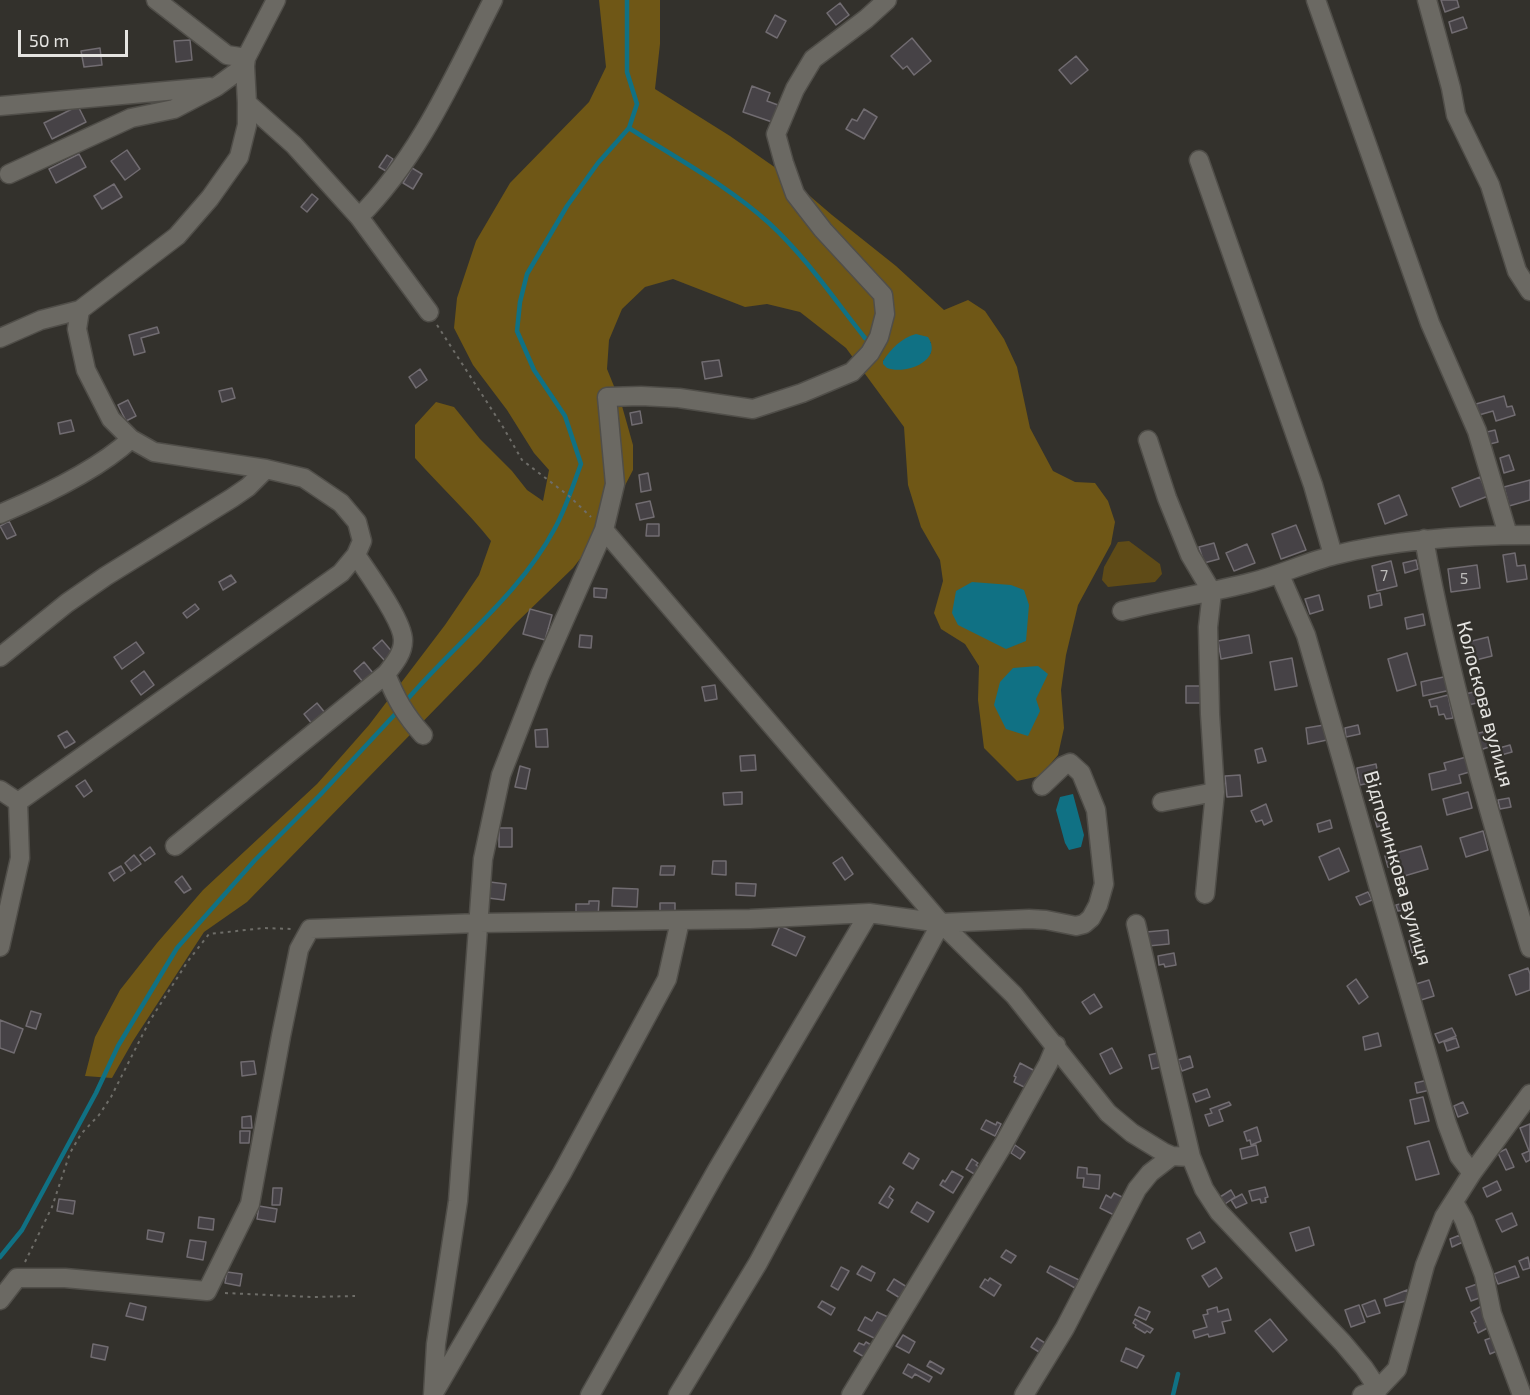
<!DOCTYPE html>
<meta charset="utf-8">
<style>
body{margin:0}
#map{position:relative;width:1530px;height:1395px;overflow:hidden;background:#33312c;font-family:"Exo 2",sans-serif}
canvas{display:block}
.scale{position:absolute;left:18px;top:30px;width:110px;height:27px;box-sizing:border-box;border:3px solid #e5e4e1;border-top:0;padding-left:8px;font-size:18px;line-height:21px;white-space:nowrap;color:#e5e4e1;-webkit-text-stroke:4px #33312c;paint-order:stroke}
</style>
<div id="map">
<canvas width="1530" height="1395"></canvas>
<div class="scale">50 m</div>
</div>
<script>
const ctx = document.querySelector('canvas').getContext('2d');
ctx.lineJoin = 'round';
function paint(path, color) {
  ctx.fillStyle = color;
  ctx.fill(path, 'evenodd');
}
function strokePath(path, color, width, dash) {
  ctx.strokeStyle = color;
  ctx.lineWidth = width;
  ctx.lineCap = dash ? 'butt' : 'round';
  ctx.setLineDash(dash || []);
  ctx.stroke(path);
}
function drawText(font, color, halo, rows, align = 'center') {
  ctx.font = font + ' "Exo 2",sans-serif';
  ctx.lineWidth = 4.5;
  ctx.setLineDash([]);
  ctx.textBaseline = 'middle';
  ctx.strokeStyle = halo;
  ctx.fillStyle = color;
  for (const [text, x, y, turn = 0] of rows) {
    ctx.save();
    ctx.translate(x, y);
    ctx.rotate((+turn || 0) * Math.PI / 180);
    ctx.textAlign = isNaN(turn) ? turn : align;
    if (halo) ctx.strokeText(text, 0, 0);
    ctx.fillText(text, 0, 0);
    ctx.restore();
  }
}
paint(new Path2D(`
 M1129,541L1160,564L1162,574L1155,582L1108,587L1102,580L1104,567L1118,542Z`), '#5f4b17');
paint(new Path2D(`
 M599,0H660V44L655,89L730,136L783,173L832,215L896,266L944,310L968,300L985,311L1004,339L1017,367L1030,428L1053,471L1075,482L1095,483L1108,501L1115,522L1111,544L1078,605L1066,655L1061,690L1064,728L1058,755L1040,776L1017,781L984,748L978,700L979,666L965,644L941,629L934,613L943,581L940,560L921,527L908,485L904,427L846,348L800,312L767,304L745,307L673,279L645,287L622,309L609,340L607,369L622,406L633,445V470L619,497L597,537L573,568L516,623L481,662L247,902L204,932L133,1041L112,1078L85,1076L95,1037L120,990L157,943L203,890L317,784L369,725L445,625L479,575L491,541C468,512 440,486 415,458V425L436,402L454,407L480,439L512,471L527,490L543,501L549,470L534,453L507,410L473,365L454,328L457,298L476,241L510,183L589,102L606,67ZM931,342V353L920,364L883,361L895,347Z`), '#6f5716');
paint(new Path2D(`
 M916,334L928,337C944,361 905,375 887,368L883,364V361C891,349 901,338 916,334Z
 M972,582L1011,585L1024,590L1029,605L1026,641L1006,649L958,625L952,613L956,591Z
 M1038,666L1048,674L1036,699L1040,711L1028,736L1006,729L994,705L1000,682L1013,668Z
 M1073,794L1084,835L1081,847L1069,850L1065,843L1056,810L1060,797Z`), '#107184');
strokePath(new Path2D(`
 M629,128C676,158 727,185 769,223C806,257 834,299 865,338
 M405,702C454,644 519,596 555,528C566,508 573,485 581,464L565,416L534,370L517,331L520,302L527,274L567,206L598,163L629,128L637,104L627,72V0
 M0,1257L22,1230L96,1093L118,1046L177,948L255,860L320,795L398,711
 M1173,1395L1178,1374`), '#107184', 4.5);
const building = new Path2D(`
 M1441,0H1457L1459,7L1445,12Z
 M840,3L849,15L836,25L827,13Z
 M775,15L786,21L777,38L766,32Z
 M1463,17L1467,28L1452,33L1449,22Z
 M912,38L931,61L914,75L907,66L903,69L891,56Z
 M190,40L192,60L176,62L174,41Z
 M100,48L102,65L84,67L81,51Z
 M1076,56L1088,70L1071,84L1059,70Z
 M752,86L770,93L767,101L778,105L772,122L743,112Z
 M78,106L86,122L52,139L44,123Z
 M864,109L877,117L864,139L846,129L852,119L857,121Z
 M127,150L140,169L125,180L111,161Z
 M79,154L86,167L56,183L49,169Z
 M387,155L393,159L386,171L379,167Z
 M412,168L422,174L413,189L403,183Z
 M114,184L122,197L102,209L94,196Z
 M312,194L318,199L307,212L301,207Z
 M157,327L159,333L141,338L145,352L134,355L129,335Z
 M719,360L722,376L705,379L702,362Z
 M420,369L427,380L416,388L409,377Z
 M232,388L235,398L222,402L219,391Z
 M1504,396L1507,407L1512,406L1515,415L1496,421L1493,411L1479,415L1476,404Z
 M128,400L136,416L126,421L118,405Z
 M640,411L642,423L632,425L630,413Z
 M71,420L74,431L60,434L58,423Z
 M1495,430L1498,442L1490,444L1487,432Z
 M1509,455L1514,470L1504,473L1500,458Z
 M648,473L651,490L641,492L639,475Z
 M1480,477L1488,496L1460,507L1452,488Z
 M1530,480V500L1509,506L1504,487Z
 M1399,495L1407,515L1385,524L1378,504Z
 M650,501L654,517L640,520L636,504Z
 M9,521L16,535L7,539L0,526Z
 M647,524H659V536H646Z
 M1296,525L1306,550L1281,559L1272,534Z
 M1214,543L1219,559L1204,563L1199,547Z
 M1247,544L1255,563L1234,571L1226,553Z
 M1515,553L1517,566L1525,565L1527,579L1507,582L1503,555Z
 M1416,560L1418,569L1405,573L1403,563Z
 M1391,561L1397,586L1377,591L1372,566Z
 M1477,565L1480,588L1451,592L1448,569Z
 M231,575L236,582L223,590L219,582Z
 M594,588L607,589L606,598L594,597Z
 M1380,593L1382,605L1370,608L1368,596Z
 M1319,595L1323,610L1310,614L1305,599Z
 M195,604L199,609L187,618L183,613Z
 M530,609L552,615L545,640L523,634Z
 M1423,614L1425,625L1407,629L1405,618Z
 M580,635L592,636L591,648L579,647Z
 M1249,635L1252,653L1221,659L1218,641Z
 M1488,637L1492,656L1468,662L1464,643Z
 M382,640L394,654L386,662L373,648Z
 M136,642L144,653L122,669L114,657Z
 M1407,653L1416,685L1397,691L1388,659Z
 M1292,658L1297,686L1275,690L1270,662Z
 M364,662L373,673L363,682L354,671Z
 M144,671L154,685L141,695L131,681Z
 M1448,676L1451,690L1423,696L1421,682Z
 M715,685L717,699L705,701L702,687Z
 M1186,686H1203V703H1186Z
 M1483,690L1486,701L1468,705L1465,694Z
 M1448,695L1453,718L1446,719L1444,714L1439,715L1437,706L1431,707L1429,700Z
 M317,703L326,714L313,725L304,714Z
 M1324,725L1327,740L1308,744L1306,728Z
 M1358,725L1360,734L1346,737L1345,728Z
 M547,729L548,747H536L535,730Z
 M1491,730L1495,745L1480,750L1475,734Z
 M67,731L75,742L65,748L58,736Z
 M1510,745L1512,752L1494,757L1492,750Z
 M1262,748L1266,761L1258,763L1255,750Z
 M755,755L756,770L741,771L740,756Z
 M1470,756L1473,771L1459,775L1461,783L1432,790L1429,774L1446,770L1444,763Z
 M1376,764L1379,781L1360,785L1357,768Z
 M520,766L530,769L526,789L515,787Z
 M1240,775L1242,796L1227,797L1225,776Z
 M85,780L92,791L84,797L76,786Z
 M742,792V804L724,805L723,793Z
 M1468,792L1472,808L1447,815L1443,799Z
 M1509,798L1511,807L1500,809L1498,800Z
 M1266,804L1272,821L1264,825L1262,820L1256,822L1251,811Z
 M1385,813L1389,823L1377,827L1374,816Z
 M1330,820L1332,828L1319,832L1317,824Z
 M499,828H512V847H499Z
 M1483,831L1488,850L1466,857L1460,838Z
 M1421,846L1428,869L1401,877L1398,865L1388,867L1385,856Z
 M150,847L155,854L145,861L140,855Z
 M1339,848L1349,871L1329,880L1319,857Z
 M134,855L141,864L131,871L125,863Z
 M842,857L853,874L845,880L833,863Z
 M713,861H726V875L712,874Z
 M121,866L125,873L114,881L109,873Z
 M661,866H675L674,875H660Z
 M182,876L191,889L184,893L175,882Z
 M490,882L506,884L504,900L488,898Z
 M736,883L756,884L755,896L736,895Z
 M613,888L638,889L637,907L612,906Z
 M1368,892L1372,900L1360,905L1356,897Z
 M589,901H599L598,917L588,913L576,912V904H589Z
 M1408,902L1411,912L1405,913L1404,910L1398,911L1396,905Z
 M660,903H675V914H660Z
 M780,926L805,937L796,956L772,945Z
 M1168,930L1169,944L1148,946L1146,932Z
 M1421,937L1425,949L1412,953L1409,941Z
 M1174,953L1176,965L1165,967L1164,964L1159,965L1158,956Z
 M1528,968L1530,974V990L1516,995L1509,975Z
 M1356,979L1368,997L1359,1004L1347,986Z
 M1429,980L1434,996L1421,1000L1416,984Z
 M1094,994L1102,1007L1090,1014L1082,1002Z
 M31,1011L41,1014L36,1029L26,1026Z
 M0,1020L23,1029L14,1053L0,1048Z
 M1452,1028L1456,1036L1439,1043L1435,1034Z
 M1378,1033L1381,1046L1365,1050L1363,1037Z
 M1456,1038L1459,1047L1447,1051L1444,1042Z
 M1112,1048L1122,1068L1110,1074L1100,1054Z
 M1162,1052L1165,1066L1152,1069L1149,1055Z
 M1190,1056L1193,1067L1182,1071L1178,1060Z
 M254,1061L256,1074L242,1076L241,1062Z
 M1020,1063L1035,1071L1024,1087L1014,1082L1016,1077L1014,1076Z
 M1428,1080L1430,1090L1417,1093L1415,1083Z
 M1207,1089L1210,1097L1196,1102L1193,1094Z
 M1423,1097L1429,1121L1415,1124L1410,1100Z
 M1229,1102L1231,1105L1219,1110L1223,1121L1209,1126L1205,1115L1212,1113L1210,1109Z
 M1463,1102L1468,1113L1458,1117L1454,1106Z
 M251,1116L252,1128H242V1117Z
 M986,1120L996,1125L997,1122L1001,1124L995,1136L981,1129Z
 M1530,1124V1160L1526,1162L1522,1154L1529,1151L1520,1128Z
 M1257,1127L1261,1141L1251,1145L1250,1140L1247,1141L1244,1132Z
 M240,1131H250L249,1143H240Z
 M1429,1141L1439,1174L1416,1180L1407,1147Z
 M1015,1145L1025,1152L1020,1159L1011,1153Z
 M1256,1145L1258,1155L1242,1159L1240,1149Z
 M1506,1149L1514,1167L1506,1170L1498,1153Z
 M909,1153L919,1159L913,1169L903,1163Z
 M972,1159L978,1163L976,1165L980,1168L976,1175L966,1169Z
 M1078,1167L1087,1168V1174L1100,1175L1099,1189L1083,1187L1084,1178H1077Z
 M952,1171L963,1177L953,1193L940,1185L943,1180L945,1182Z
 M1497,1181L1501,1190L1487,1197L1483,1188Z
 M890,1186L894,1189L889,1197L893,1200L888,1208L879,1203Z
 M1265,1187L1268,1197L1265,1198L1266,1202L1261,1203L1260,1199L1252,1201L1249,1191Z
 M273,1188H282L280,1205H272Z
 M1231,1190L1235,1197L1225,1204L1220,1197Z
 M1114,1193L1126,1199L1118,1217L1100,1208L1106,1195L1111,1198Z
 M1242,1194L1247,1203L1236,1208L1231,1200Z
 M59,1199L75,1201L73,1214L57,1211Z
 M917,1202L934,1212L928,1222L911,1212Z
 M259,1206L277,1209L275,1222L257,1219Z
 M1512,1213L1517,1225L1502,1232L1496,1220Z
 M199,1217L214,1219L213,1230L198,1228Z
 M1309,1227L1314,1245L1296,1251L1290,1233Z
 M148,1230L164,1233L162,1242L147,1239Z
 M1200,1232L1205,1242L1192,1249L1187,1239Z
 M1460,1235L1463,1242L1452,1247L1450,1239Z
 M190,1240L206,1242L203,1260L187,1257Z
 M1006,1250L1016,1256L1011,1263L1001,1257Z
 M1528,1257L1530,1268L1523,1270L1519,1261Z
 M862,1266L875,1273L871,1281L857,1274Z
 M1050,1266L1079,1280L1075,1288L1047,1272Z
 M1515,1266L1519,1277L1498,1284L1494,1274Z
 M841,1267L849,1271L838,1290L831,1286Z
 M1216,1268L1222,1278L1209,1287L1202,1276Z
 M227,1272L242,1274L240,1286L225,1283Z
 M990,1278L1001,1285L994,1296L980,1287L985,1279L988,1281Z
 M894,1279L907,1287L900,1298L887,1290Z
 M1477,1284L1482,1297L1471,1301L1466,1288Z
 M1407,1290L1410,1300L1386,1306L1384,1299Z
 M1375,1300L1380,1313L1367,1317L1362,1305Z
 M822,1301L835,1308L831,1315L818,1307Z
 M130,1303L146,1307L143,1320L126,1316Z
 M1485,1304L1495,1324L1478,1333L1474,1323L1476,1322L1471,1312Z
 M1359,1305L1365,1322L1351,1327L1345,1310Z
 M1139,1307L1150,1312L1146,1320L1135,1315Z
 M1217,1307L1218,1312L1228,1309L1231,1320L1222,1322L1225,1333L1209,1337L1208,1334L1195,1338L1193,1331L1207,1327L1203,1315L1208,1314L1207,1310Z
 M877,1312L888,1317L876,1339L858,1330L865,1317L872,1321Z
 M1135,1319L1153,1329L1150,1333L1147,1331L1145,1333L1135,1327L1136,1325L1133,1323Z
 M1270,1319L1287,1340L1273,1352L1255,1331Z
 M903,1335L915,1342L909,1353L896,1346Z
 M1499,1335L1504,1348L1490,1354L1485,1340Z
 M1037,1338L1045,1343L1039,1352L1031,1347Z
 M866,1342L873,1346L866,1358L854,1351L859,1343L864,1345Z
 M93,1344L108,1347L105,1360L91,1357Z
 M1126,1348L1144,1356L1137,1368L1121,1361Z
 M930,1361L944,1369L941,1374L927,1366Z
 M908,1364L932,1377L929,1382L915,1374L912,1378L903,1373Z`);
paint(building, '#464246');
strokePath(building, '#716c71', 1.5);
const minor = new Path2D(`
 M156,0L227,55L246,58
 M276,0L246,58L245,66L247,103L294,145L359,217L429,312
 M1316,0L1430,323L1477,431L1508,535
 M1427,0L1451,88L1456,115L1490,185L1517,271L1530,291
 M0,106L210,87
 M1199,160L1313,485L1333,555
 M9,174L131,118L174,109L216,87L245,66
 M359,217C420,156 454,76 493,0
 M0,338L41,320L80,310L177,236L210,198L239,157L247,125V103
 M1148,440L1167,498L1190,555L1212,592L1208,627L1210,714L1215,792L1162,802
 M0,514C40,497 99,469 131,439
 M604,530L941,923L1014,995L1108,1113L1132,1133L1163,1152L1172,1156L1191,1157L1204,1189L1219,1212L1343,1343L1364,1368L1378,1389L1376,1395
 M1424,539C1449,678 1489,813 1530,948
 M1280,575L1306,635L1447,1124L1459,1156L1472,1173
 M1122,611C1165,600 1209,593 1252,582C1280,575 1307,562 1335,555C1398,539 1465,535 1530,535
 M0,657L67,603L106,576L232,498L248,487L266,469
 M386,674C396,699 405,715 423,735
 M0,790L18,802
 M18,802L341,573L356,555L362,541L357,522L341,503L304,478L266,469L154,452L131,439L111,419L86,370L77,329L80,310
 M175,846L386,674C393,665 403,654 403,641C404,622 368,573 356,555
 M1205,894L1215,792
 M1136,924L1191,1157
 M0,947L20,858L18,802
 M1454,1202L1464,1220L1484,1275L1492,1314L1522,1395
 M0,1300L17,1278H65L207,1291L250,1204L281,1036L299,949L310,929L479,923L750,919L869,913L941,923L1029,919L1046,920L1076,926L1084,924L1091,918L1098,905L1104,884L1096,810L1081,773L1070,763L1063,766L1042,786
 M435,1391L562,1173L667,979L680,921
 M433,1395L436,1344L458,1201L483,859L501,775L540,675L604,530L615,484L607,397L641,396L679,398L753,409L802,393L852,372L870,353L879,337L885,314L883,295L823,230L795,194L784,163L776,134L795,89L813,59L866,19L887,0
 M590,1395L717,1170L869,913
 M678,1395L758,1263L941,923
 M851,1395L1003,1145L1048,1064L1056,1045
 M1024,1395L1065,1328L1137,1189L1150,1173L1172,1156
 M1362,1395L1378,1389L1397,1369L1425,1265L1444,1217L1472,1173L1530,1094`);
strokePath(minor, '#504e49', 21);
strokePath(new Path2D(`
 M437,325L503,427L522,460L569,496L591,517
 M25,1262L52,1207L70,1153L81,1134L99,1115L111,1097L149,1022L188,961L209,934L264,928L293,929
 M225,1293L313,1297L355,1296`), '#6e6d68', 2, [3, 4.5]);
strokePath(minor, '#6b6963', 18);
drawText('16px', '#bdbcba', null, [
 ["7",1384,576],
 ["5",1464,579]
]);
drawText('20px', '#e5e4e1', '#33312c', [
 ["Колоскова вулиця",1485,704,75],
 ["Відпочинкова вулиця",1398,868,74]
]);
</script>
